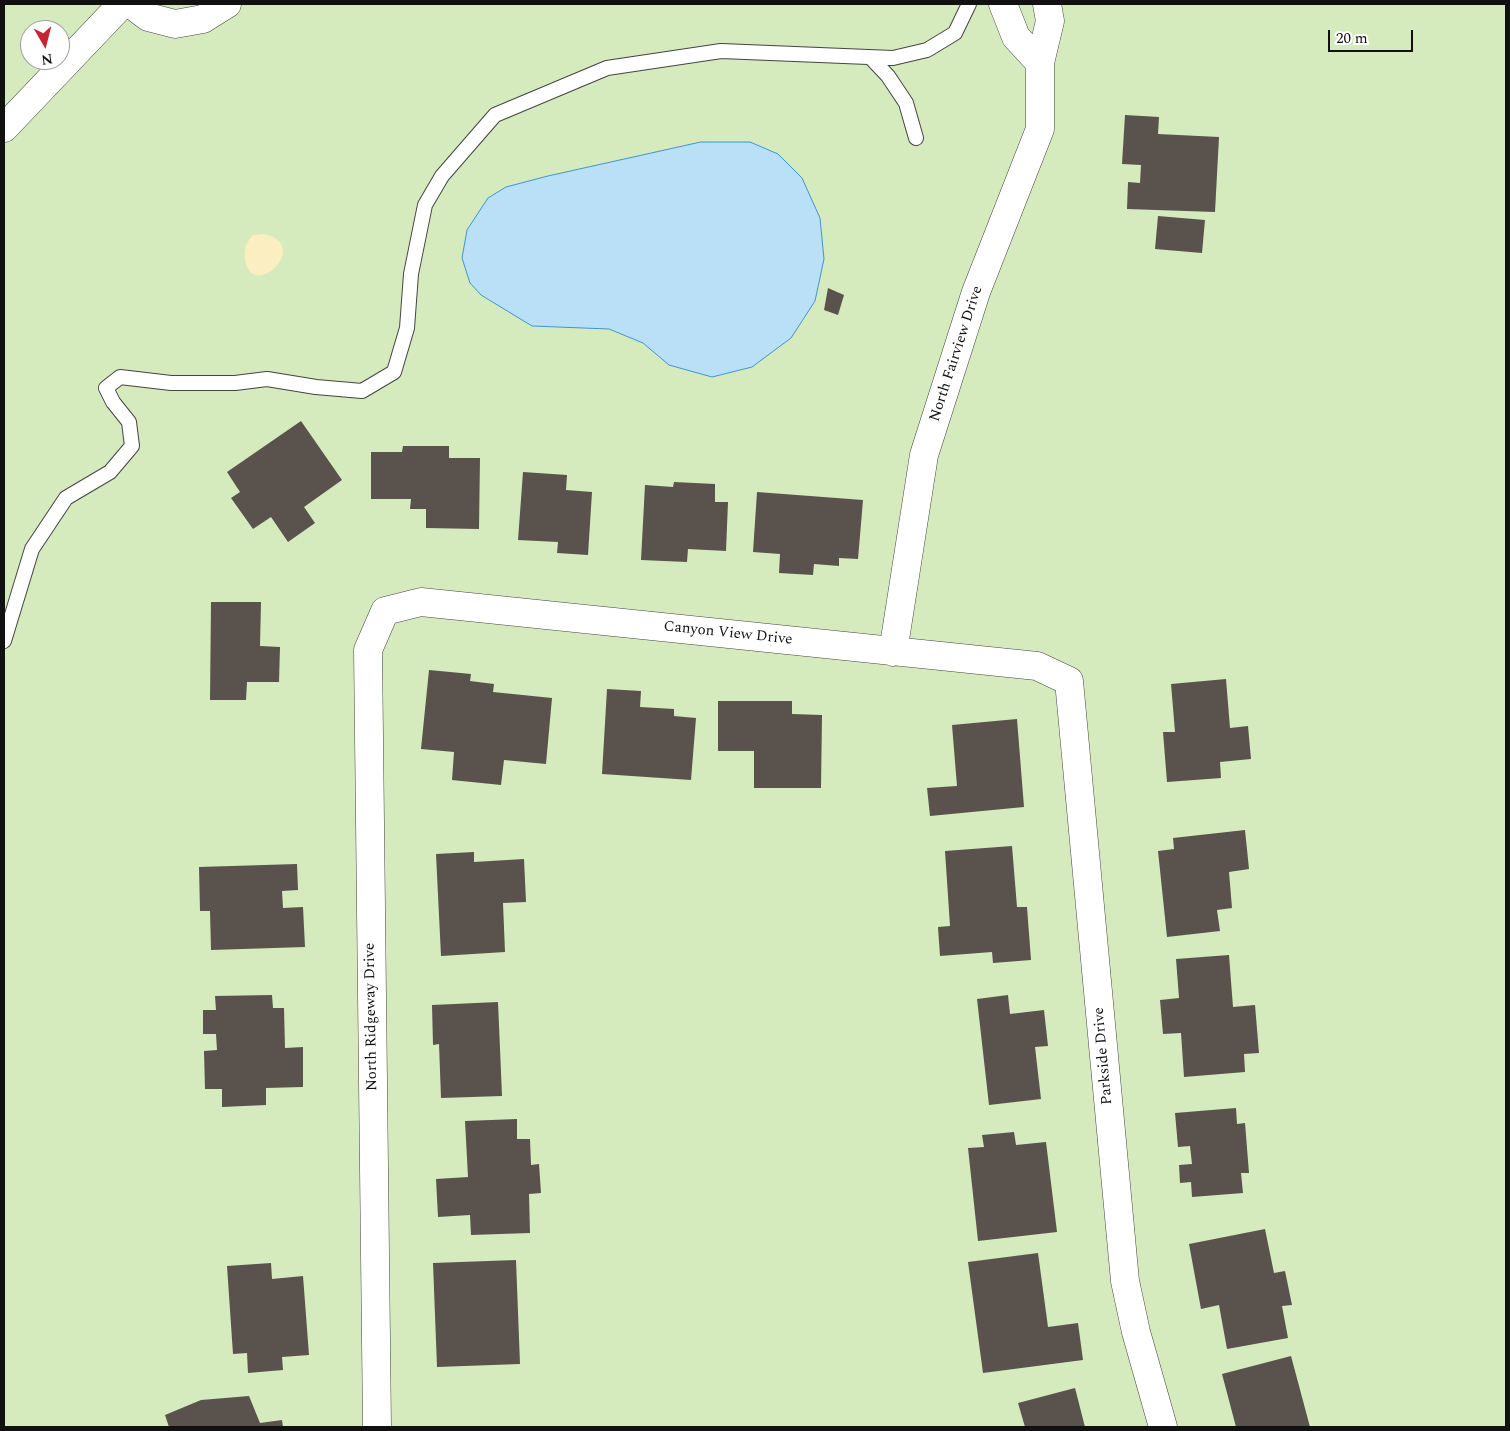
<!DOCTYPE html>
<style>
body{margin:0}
#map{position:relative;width:1510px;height:1431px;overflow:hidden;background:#fffdf5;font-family:Spectral,serif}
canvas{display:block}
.frame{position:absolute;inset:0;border:5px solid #111;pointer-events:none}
.north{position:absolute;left:20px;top:20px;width:50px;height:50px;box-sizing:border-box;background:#fff;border:1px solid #a0a0a0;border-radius:50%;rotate:172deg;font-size:14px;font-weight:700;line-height:20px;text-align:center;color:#111}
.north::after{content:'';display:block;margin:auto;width:18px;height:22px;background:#c4262e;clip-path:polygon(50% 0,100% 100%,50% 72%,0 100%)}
.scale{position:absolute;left:1328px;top:30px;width:85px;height:22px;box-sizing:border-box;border:2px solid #111;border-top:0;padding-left:6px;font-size:15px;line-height:18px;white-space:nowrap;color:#111;-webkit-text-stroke:4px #fff;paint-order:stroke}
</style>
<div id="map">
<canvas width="1510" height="1431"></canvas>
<div class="frame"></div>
<div class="north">N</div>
<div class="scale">20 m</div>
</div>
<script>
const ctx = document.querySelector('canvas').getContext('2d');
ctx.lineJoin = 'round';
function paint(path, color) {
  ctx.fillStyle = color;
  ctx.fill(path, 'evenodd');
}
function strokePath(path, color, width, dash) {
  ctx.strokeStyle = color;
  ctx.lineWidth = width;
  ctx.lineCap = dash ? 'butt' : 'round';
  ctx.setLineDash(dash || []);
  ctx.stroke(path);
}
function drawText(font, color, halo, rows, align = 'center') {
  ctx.font = font + ' Spectral,serif';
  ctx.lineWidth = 5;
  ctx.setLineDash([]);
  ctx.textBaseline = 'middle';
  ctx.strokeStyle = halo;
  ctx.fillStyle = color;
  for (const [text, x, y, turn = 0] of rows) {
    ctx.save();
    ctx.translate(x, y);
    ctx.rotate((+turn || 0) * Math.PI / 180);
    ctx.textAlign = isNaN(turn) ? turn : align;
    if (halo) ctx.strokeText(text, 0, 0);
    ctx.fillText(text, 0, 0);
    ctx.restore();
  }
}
paint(new Path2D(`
 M4,4H1506V1427H4ZM30,30H60V60H30Z`), '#d5ebbd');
paint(new Path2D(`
 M265,234C312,246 252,302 245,260C244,249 245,244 253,235Z`), '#fbeec1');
const water = new Path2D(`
 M701,142H750L778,154L802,178L820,218L824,259L815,301L791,338L752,367L712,377L669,365L643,343L609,329L532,326L481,295L470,283L462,258L467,230L488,198L506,187L548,176Z`);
paint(water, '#b9e0f7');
strokePath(water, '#3f96cf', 1);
paint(new Path2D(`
 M1125,115L1159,117L1158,134L1219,137L1215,212L1127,209L1128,182L1140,183L1141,165L1122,164Z
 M1158,216L1205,220L1202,253L1155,249Z
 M828,288L844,295L838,315L824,310Z
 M301,421L342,480L304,507L315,523L288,542L271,517L253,529L231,498L240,492L227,472Z
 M403,446H449V458H480L479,529L426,528V509H410L411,499H371V452H402Z
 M523,472L567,475L566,490L592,492L588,555L557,553L558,542L518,540Z
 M674,482L715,484V502H728L726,551L688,549L687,562L641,560L645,485L673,487Z
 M757,492L863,500L858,559L839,558V566L814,564L813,575L779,573L780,554L753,552Z
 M211,602H261L260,646L280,647L279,682H247L246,700H210Z
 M429,670L471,674L470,681L494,684L493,692L552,698L546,764L504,760L501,785L452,780L454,752L421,749Z
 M1226,679L1230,728L1248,726L1251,759L1220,762L1221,778L1167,782L1163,732H1175L1171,684Z
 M607,689L641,691L640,707L674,709V716L696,718L691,780L602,774Z
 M718,701H792V714L822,715L821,788H754V751H718Z
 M1017,719L1024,807L930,816L927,788L957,786L952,725Z
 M1245,830L1249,869L1229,872L1232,908L1217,910L1220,931L1167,937L1158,851L1174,849L1173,838Z
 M1012,846L1017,907H1027L1031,960L993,963L992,952L940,956L938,927L950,926L945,851Z
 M474,852V862L524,859L526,902L503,903L505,952L441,956L436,854Z
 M297,864L298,890L282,891L283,908L303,907L305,947L211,950L210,911H200L199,867Z
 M1229,955L1233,1007L1255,1005L1259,1053L1244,1054L1245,1072L1184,1077L1181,1033L1163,1034L1160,1000L1179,998L1176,959Z
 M272,995L273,1008H284L285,1048L303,1047V1087L266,1088V1105L222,1107V1089H205L204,1051L217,1050L216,1034H203V1010H216L215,996Z
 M1008,995L1010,1014L1044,1010L1048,1046L1035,1047L1041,1099L989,1105L977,999Z
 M498,1002L502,1096L441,1098L439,1044L433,1045L432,1005Z
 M1236,1108L1237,1124L1245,1123L1249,1173H1241L1243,1193L1192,1197L1191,1182L1180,1183L1179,1165L1192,1164L1190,1146L1178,1147L1175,1113Z
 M517,1119V1139H530L531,1165L539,1164L541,1193L529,1194L530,1233L471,1235L470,1215L438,1217L436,1179L468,1177L465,1121Z
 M1014,1132L1016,1145L1046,1142L1057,1232L978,1241L968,1148L984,1147L982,1135Z
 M1265,1229L1274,1273L1285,1271L1292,1305L1282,1306L1288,1338L1227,1349L1219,1305L1201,1309L1189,1244Z
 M1038,1253L1048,1327L1078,1323L1083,1360L983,1373L968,1262Z
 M516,1260L520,1364L437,1367L433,1263Z
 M271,1263L272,1279L303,1276L309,1355L282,1357L283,1370L248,1373L247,1353L233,1354L227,1266Z
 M1291,1356L1310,1427H1236L1222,1374Z
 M1075,1388L1085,1427H1025L1018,1403Z
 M249,1396L260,1423L282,1420L283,1427H169L165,1415L201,1400Z`), '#5a524d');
const lane = new Path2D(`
 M871,58L888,76L906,103L916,138
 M4,641L32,549L66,498L110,472L132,446L129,422L113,402L106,388L120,377L171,383H235L267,379L316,387L362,391L394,372L407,328L411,274L425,205L442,176L495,115L607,68L721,51L893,58L927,50L955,33L969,4`);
const street = new Path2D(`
 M131,4L148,17L175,24L203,19L227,4
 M1003,4L1016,37L1040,63
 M4,128L122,4
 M893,652L924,455L976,292L1040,129V63L1050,21L1047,4
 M377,1427L368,650L385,611L421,602L1037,666L1069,681L1125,1281L1136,1332L1163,1427`);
strokePath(lane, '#444', 16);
strokePath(street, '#444', 29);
strokePath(lane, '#fff', 14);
strokePath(street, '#fff', 28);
drawText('15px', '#111', '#fff', [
 ["North Fairview Drive",957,354,-72],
 ["Canyon View Drive",728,634,6],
 ["North Ridgeway Drive",372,1017,-91],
 ["Parkside Drive",1104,1056,-95]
]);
</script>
